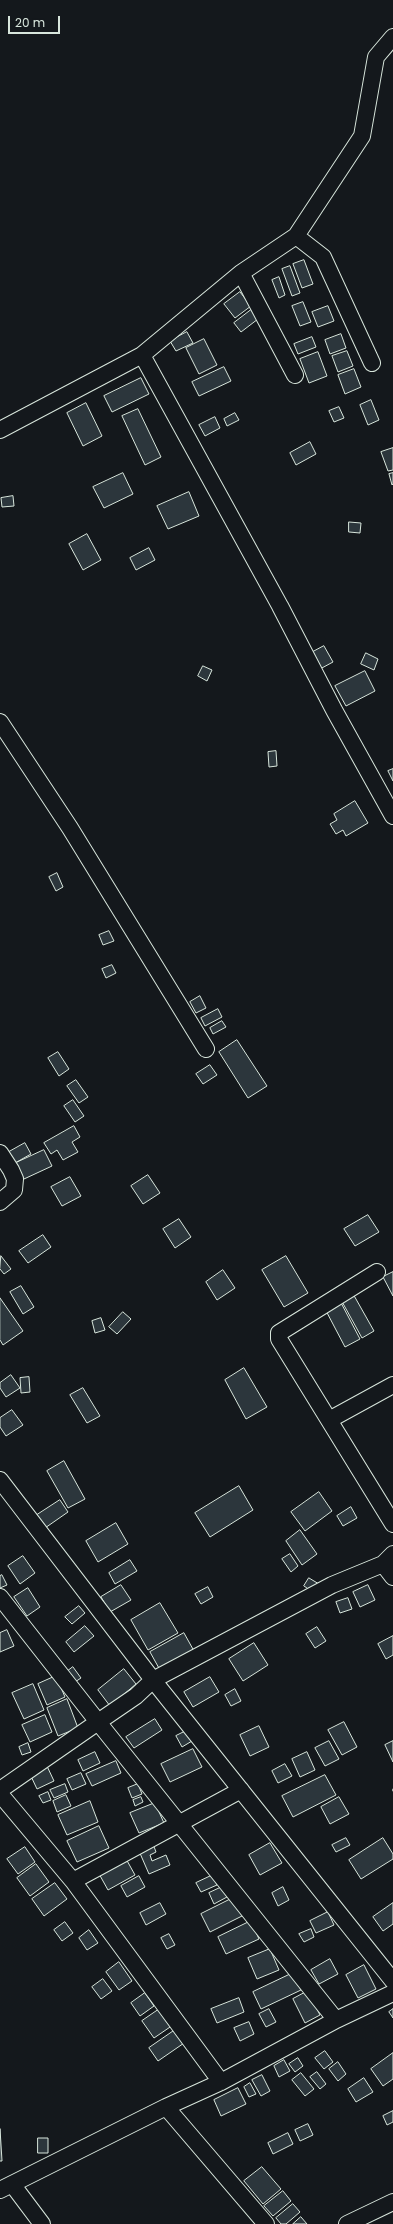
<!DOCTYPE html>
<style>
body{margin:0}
#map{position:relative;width:393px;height:2224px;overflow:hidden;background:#14181c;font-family:Poppins,sans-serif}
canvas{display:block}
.scale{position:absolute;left:8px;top:16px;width:52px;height:18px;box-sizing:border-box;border:2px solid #d8e6dc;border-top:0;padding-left:5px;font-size:12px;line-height:14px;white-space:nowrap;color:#d8e6dc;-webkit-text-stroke:3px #14181c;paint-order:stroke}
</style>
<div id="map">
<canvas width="393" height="2224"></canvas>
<div class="scale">20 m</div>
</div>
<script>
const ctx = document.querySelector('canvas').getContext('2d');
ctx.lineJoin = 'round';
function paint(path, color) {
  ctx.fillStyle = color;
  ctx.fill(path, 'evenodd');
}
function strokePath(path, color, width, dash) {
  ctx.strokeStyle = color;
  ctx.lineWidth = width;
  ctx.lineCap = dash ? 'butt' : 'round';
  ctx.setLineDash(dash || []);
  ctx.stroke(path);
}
const building = new Path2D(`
 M304,260L313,284L302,288L293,264Z
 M290,266L300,293L292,296L282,269Z
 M279,277L285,295L279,298L272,280Z
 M240,292L251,306L235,318L224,304Z
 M303,302L311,322L300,326L292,306Z
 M328,306L334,321L318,327L312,312Z
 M251,310L258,319L241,332L234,323Z
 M187,332L193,343L176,351L170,341Z
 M341,334L346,348L330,354L325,340Z
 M312,337L316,347L298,354L294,344Z
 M204,339L217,365L199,374L186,348Z
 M347,351L353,366L338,372L332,356Z
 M318,352L327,376L309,383L300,359Z
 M224,367L231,381L199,396L192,382Z
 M354,369L361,387L345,394L338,375Z
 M141,378L149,394L112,412L104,396Z
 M371,400L379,420L368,425L360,405Z
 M86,403L102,436L83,446L67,413Z
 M339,407L344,418L334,422L329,411Z
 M138,409L161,457L145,465L122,416Z
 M235,413L239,420L227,426L224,419Z
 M215,417L220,428L205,436L199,425Z
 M310,442L316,454L296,465L290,453Z
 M393,448V470L388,471L381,452Z
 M123,473L133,494L104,508L93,487Z
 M393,473V484L392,485L389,474Z
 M189,492L199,516L168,529L157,506Z
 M13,496L14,506L2,507L1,498Z
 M349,522L361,523L360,533L349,532Z
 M87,534L101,560L83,570L69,544Z
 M149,548L155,560L136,570L130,558Z
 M324,646L333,662L320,669L311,653Z
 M366,653L378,659L374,670L361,664Z
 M203,666L212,670L207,681L198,676Z
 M365,671L375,691L346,706L335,686Z
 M276,751L277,766L269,767L268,752Z
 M393,769V781L388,771Z
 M355,801L368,823L346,836L343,830L336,834L330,824L337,820L334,814Z
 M57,873L63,887L56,891L49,877Z
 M109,931L114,941L103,945L99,935Z
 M112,965L116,973L106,978L102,969Z
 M200,996L206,1008L196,1013L190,1002Z
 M218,1009L222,1017L205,1026L201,1018Z
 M222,1021L226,1027L213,1034L210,1028Z
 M237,1040L267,1086L248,1098L219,1052Z
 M58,1052L69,1069L59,1076L48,1058Z
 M210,1065L217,1075L203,1084L196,1074Z
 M76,1080L88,1097L79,1103L67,1086Z
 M73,1100L84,1116L75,1122L64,1106Z
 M74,1126L80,1137L72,1142L78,1152L63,1160L57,1150L51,1154L44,1143Z
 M25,1143L31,1154L15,1163L9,1152Z
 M44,1150L52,1166L24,1179L16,1163Z
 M148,1175L160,1193L143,1204L131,1186Z
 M70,1177L81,1196L62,1206L51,1187Z
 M368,1215L379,1232L355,1246L344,1229Z
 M179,1219L191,1237L175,1248L163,1229Z
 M43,1235L51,1247L28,1263L19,1251Z
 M1,1256L11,1269L4,1274L0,1269Z
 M286,1256L308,1293L284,1307L262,1270Z
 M223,1270L235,1288L217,1300L206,1282Z
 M393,1272V1296L383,1277Z
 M21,1286L34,1307L23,1314L10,1292Z
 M352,1292L374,1331L362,1338L340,1298Z
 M0,1298L23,1331L3,1345L0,1340Z
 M339,1299L360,1339L345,1347L324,1307Z
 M123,1312L131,1319L117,1334L109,1327Z
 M101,1318L105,1330L95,1333L92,1321Z
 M244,1368L267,1407L246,1419L225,1380Z
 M11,1375L20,1388L6,1397L0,1388V1383Z
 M29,1377L30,1392L21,1393L20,1378Z
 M83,1388L100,1416L87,1423L70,1395Z
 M12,1410L23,1425L6,1436L0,1427V1418Z
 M64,1461L85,1499L68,1508L47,1471Z
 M239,1486L253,1510L210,1537L195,1513Z
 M319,1492L332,1511L305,1531L291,1512Z
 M60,1500L68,1512L45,1528L37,1515Z
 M351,1507L357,1518L343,1526L337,1516Z
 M116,1523L128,1544L98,1562L86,1541Z
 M300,1530L317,1554L302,1565L286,1541Z
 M290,1554L298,1566L291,1572L282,1559Z
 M23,1556L35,1573L20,1584L8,1566Z
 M130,1560L137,1571L115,1584L109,1573Z
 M2,1575L7,1585L0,1588V1576Z
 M309,1578L319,1584L314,1593L304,1586Z
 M121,1585L131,1600L110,1612L101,1597Z
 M368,1585L375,1600L360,1607L353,1592Z
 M208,1587L213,1597L201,1604L195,1594Z
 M28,1588L40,1607L27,1616L14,1597Z
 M348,1598L352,1609L340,1613L336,1602Z
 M160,1603L178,1633L148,1650L131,1620Z
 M79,1606L85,1613L72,1624L65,1617Z
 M85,1626L94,1636L74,1652L66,1642Z
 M317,1627L326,1641L315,1648L306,1634Z
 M7,1630L14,1646L0,1652V1633Z
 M184,1633L194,1651L160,1670L150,1652Z
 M393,1636V1655L386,1659L378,1644Z
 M254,1643L268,1665L243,1681L229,1659Z
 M73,1667L81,1678L72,1684L64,1674Z
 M124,1669L136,1684L110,1706L98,1690Z
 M56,1676L65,1697L47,1705L38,1684Z
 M210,1677L219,1692L193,1707L184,1692Z
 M33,1684L44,1710L24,1719L12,1693Z
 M235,1689L241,1701L231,1706L225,1695Z
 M67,1699L78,1728L58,1736L47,1708Z
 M45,1715L52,1732L30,1742L22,1725Z
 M155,1719L162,1730L134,1748L126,1737Z
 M344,1722L357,1747L342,1755L328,1730Z
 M259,1726L269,1747L250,1756L240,1735Z
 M186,1731L192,1741L182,1747L176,1736Z
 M329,1741L339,1759L325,1766L315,1748Z
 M393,1741V1762L385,1745Z
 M28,1743L31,1752L22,1755L19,1747Z
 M193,1749L202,1767L170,1782L161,1764Z
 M95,1752L100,1763L83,1771L78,1760Z
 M307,1752L315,1770L300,1777L292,1759Z
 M116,1761L121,1773L92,1786L86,1774Z
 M46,1764L54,1781L37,1789L29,1772Z
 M285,1764L292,1776L278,1783L272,1771Z
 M81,1773L86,1784L72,1790L67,1779Z
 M325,1775L336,1795L293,1817L282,1796Z
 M65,1784L68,1792L54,1798L50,1790Z
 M138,1784L142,1794L132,1798L128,1788Z
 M48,1792L51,1800L43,1803L39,1796Z
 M66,1795L71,1806L57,1812L53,1801Z
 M141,1797L143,1802L135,1806L133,1800Z
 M339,1797L349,1814L330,1824L321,1807Z
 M90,1801L98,1822L67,1835L58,1815Z
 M155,1803L164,1823L139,1833L130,1813Z
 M99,1826L109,1848L77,1862L67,1841Z
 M346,1838L350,1845L336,1852L332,1845Z
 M383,1838L393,1854V1859L361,1879L349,1860Z
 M270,1843L282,1863L260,1875L249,1855Z
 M153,1844L156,1852L150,1855L152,1861L166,1855L170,1865L149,1874L139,1851Z
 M25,1847L35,1862L18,1874L7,1859Z
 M125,1857L135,1875L108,1890L98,1872Z
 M36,1864L49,1882L30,1896L17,1878Z
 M213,1875L217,1885L201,1892L196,1883Z
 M139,1876L145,1887L127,1897L121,1886Z
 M55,1883L67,1899L44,1916L32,1899Z
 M222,1887L227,1897L214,1904L209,1893Z
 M283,1887L289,1900L278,1906L272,1893Z
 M235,1897L244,1915L210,1932L201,1914Z
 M160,1903L166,1914L146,1925L140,1913Z
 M393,1903V1924L383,1931L373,1917Z
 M328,1912L334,1925L316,1933L310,1921Z
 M251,1921L259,1939L226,1954L218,1937Z
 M65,1922L73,1933L62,1941L54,1930Z
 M311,1929L314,1937L304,1942L299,1934Z
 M89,1930L98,1943L87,1950L79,1938Z
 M169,1934L175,1945L167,1949L161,1938Z
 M270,1949L279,1970L257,1979L248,1958Z
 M330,1959L338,1974L319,1984L311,1970Z
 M119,1962L132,1981L119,1990L106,1972Z
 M364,1965L376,1989L358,1998L346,1975Z
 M293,1973L301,1990L261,2009L253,1992Z
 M103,1979L112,1991L101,1999L92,1987Z
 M308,1991L320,2015L305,2023L293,1999Z
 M145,1993L154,2006L140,2016L131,2003Z
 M239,1998L244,2012L217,2023L211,2009Z
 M161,2008L173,2025L154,2038L142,2021Z
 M269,2009L276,2022L266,2027L259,2014Z
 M393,2009V2018L389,2012Z
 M249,2022L254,2034L240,2041L234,2028Z
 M178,2028L187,2041L158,2061L149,2048Z
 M325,2051L333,2062L324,2069L315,2058Z
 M393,2053V2079L383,2086L371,2069Z
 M298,2058L303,2066L295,2072L289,2064Z
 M284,2060L290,2071L279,2077L274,2066Z
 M338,2062L346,2074L338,2081L329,2069Z
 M317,2072L326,2084L320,2089L310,2077Z
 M301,2073L314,2089L305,2096L292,2080Z
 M262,2075L270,2091L261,2096L252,2080Z
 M364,2078L373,2092L356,2102L348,2089Z
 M250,2083L256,2094L249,2097L244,2087Z
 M238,2088L246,2104L221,2116L214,2100Z
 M393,2111V2122L387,2125L383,2116Z
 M308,2124L313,2135L300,2141L295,2130Z
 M0,2129L2,2161H0Z
 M288,2133L293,2144L273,2154L268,2143Z
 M38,2138H48V2153H38Z
 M262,2167L281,2189L263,2204L244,2181Z
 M283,2191L291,2201L273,2216L264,2206Z
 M293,2204L300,2212L286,2224H281L276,2218Z
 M301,2217L307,2224H293Z`);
paint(building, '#2c363c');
strokePath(building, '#d8e6dc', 1);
const street = new Path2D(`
 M296,236L323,257L372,363
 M241,273L295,375
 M142,355L280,606L334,710L393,816
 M0,430L142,355L241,273L296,236L362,136L376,57L393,37
 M0,722L70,828L206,1049
 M0,1153L11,1170L15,1179L14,1190L0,1202
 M377,1272L279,1333V1339L393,1524
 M329,1420L393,1385
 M0,1480L153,1680L393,1981
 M383,1564L393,1577
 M0,1597L98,1722L136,1696L153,1680L332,1585L383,1564L393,1554
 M0,1790L98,1722L336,2020
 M0,1794L73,1881L221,2082
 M73,1881L241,1790
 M166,2107L266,2224
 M12,2184L42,2224
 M0,2190L166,2107L221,2082L336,2020L393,1993
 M347,2224L393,2202`);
strokePath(street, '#d8e6dc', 18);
strokePath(new Path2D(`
 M392,1790H393`), '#9da8a2', 2.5, [3, 2]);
strokePath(street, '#14181c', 16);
</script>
